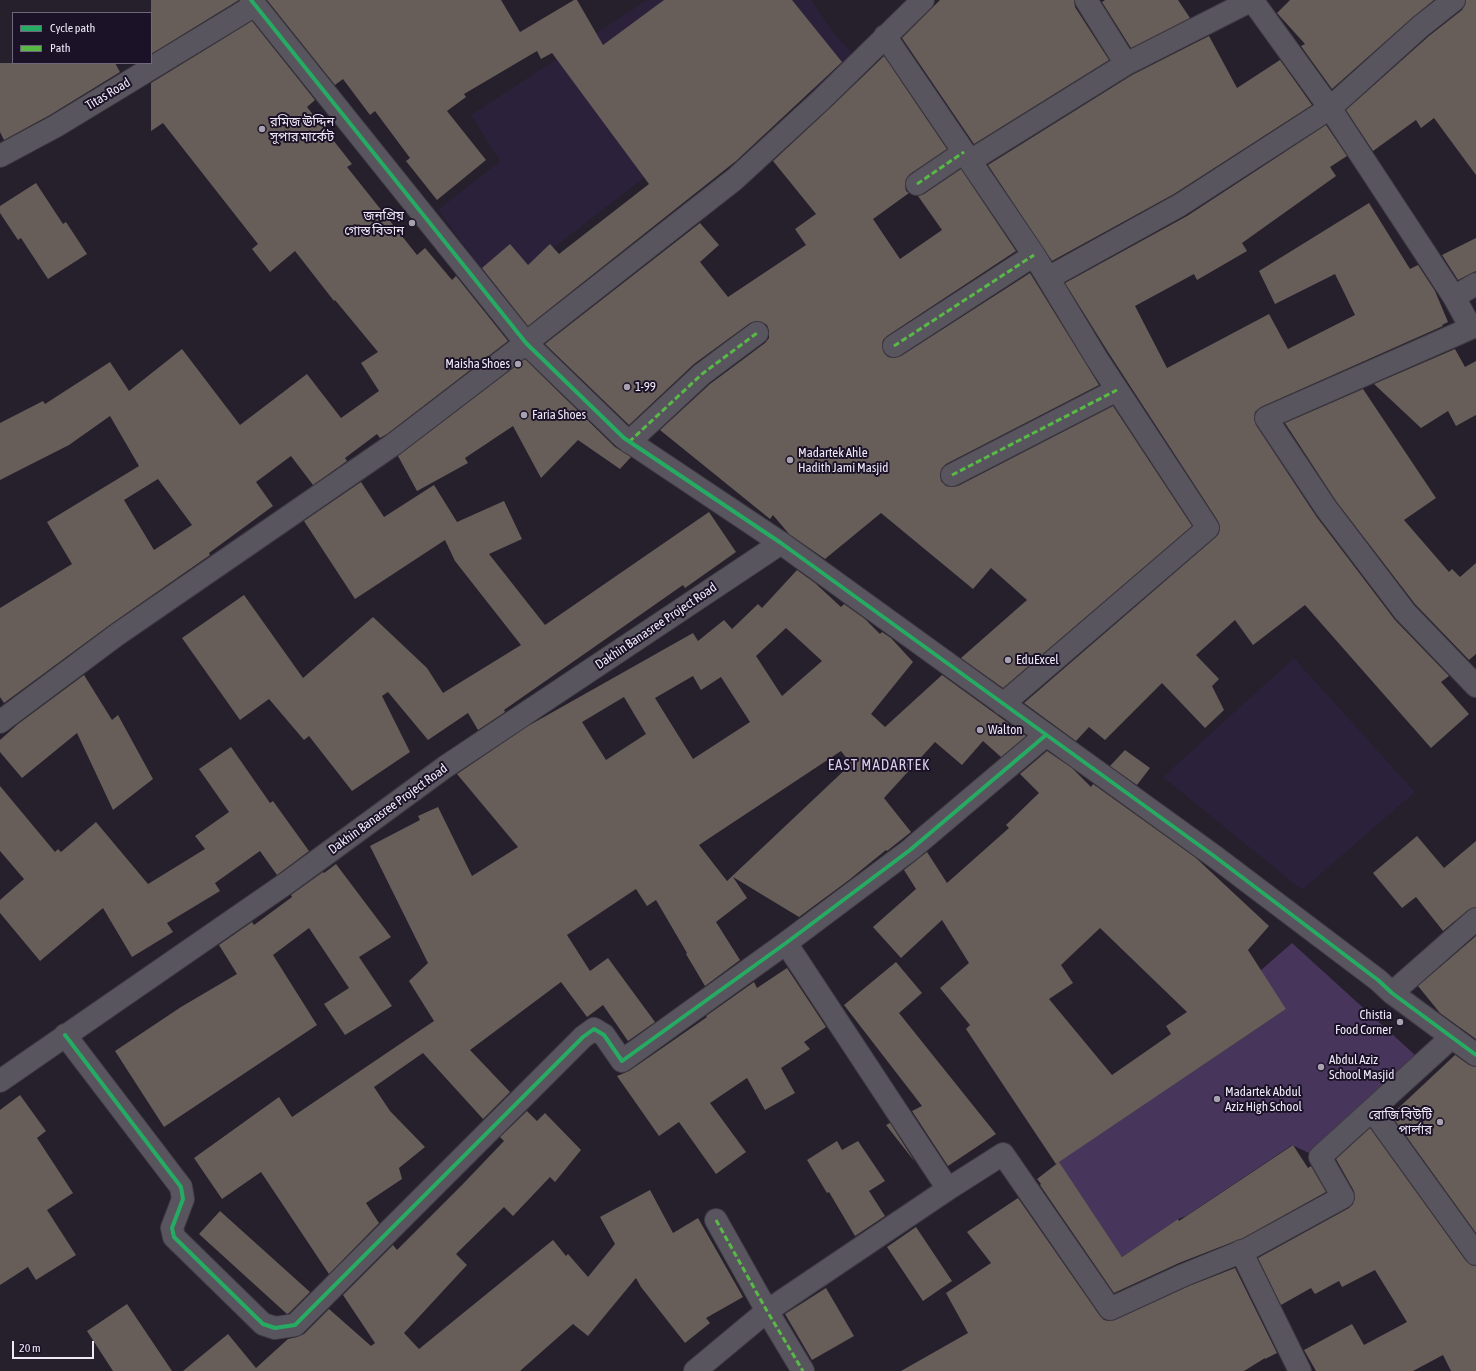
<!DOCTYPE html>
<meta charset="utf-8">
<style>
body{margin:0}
#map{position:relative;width:1476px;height:1371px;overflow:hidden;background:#26202c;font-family:"Asap Condensed",sans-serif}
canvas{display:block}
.legend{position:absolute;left:12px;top:12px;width:140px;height:52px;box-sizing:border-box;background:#1b1227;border:1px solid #6f687a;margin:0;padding:5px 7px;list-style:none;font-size:12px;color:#eee8f7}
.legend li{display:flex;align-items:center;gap:8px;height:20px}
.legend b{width:20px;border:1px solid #6f687a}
.scale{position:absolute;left:12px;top:1341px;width:82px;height:18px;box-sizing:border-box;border:2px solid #eee8f7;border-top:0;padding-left:5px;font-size:12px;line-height:14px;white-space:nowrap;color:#eee8f7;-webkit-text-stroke:3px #1b1227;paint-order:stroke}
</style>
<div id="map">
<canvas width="1476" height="1371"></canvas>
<ul class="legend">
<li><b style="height:5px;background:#26ab63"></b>Cycle path</li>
<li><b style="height:5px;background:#58b947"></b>Path</li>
</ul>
<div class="scale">20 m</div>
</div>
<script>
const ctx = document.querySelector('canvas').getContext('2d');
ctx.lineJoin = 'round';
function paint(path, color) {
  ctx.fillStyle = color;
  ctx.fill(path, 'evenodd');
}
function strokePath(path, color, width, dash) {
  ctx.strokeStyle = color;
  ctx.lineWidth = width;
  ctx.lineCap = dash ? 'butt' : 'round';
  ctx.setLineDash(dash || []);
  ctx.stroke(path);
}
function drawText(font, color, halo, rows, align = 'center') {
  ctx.font = font + ' "Asap Condensed","Noto Sans Bengali",sans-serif';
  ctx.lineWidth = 4;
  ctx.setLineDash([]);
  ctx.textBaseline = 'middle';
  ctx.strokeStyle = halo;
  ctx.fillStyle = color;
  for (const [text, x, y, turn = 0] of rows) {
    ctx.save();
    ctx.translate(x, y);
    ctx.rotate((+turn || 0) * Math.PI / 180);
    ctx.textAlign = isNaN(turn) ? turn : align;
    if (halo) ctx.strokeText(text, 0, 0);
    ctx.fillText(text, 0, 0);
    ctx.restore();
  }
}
paint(new Path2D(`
 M647,0H811L832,31L854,56L818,94L789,65L498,291L438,210L500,161L471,115Z
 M1294,658L1415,792L1302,890L1163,777Z`), '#2c213a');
paint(new Path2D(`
 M1292,943L1415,1055L1309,1153L1292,1145L1186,1216L1178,1219L1122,1257L1058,1162L1286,1009L1260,971Z`), '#47355c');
paint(new Path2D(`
 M151,0H239L151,54Z
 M267,0H501L520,32L574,0H577L603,45L664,0H792L842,62L736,161L528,326L482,268L510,244L528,265L550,244L559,254L649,184L552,53L541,59L537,51L464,94L466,97L447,111L486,160L437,200L406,161L410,158L375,111L370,115L343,79L335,85Z
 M940,0H1074L1075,7L1109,60L974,144L902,38Z
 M1105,0H1178L1190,18L1131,48L1102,2Z
 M1290,0H1434L1413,17L1332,89L1301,46L1305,44L1277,13Z
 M1466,0H1476V175L1434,118L1421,128L1416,120L1373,151L1346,110L1429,36L1462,10L1465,5Z
 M252,21L315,100L307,107L352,164L347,167L417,255L425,248L452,280L456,276L508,341L387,434L380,438L377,434L345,458L347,461L313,485L291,456L256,482L273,506L209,553L210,555L111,624L4,703L0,697V608L72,564L47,522L139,466L110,416L69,445L0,480V423L43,401L45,404L110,362L129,391L182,349L240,425L307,374L341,418L379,391L361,363L378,352L335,300L334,301L295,251L270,272L252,249L258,244L163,123L151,131V83ZM158,479L192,525L154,550L124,500Z
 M1209,36L1237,88L1280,60L1312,105L1174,194L1052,261L988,165L1132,75Z
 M884,56L947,149L910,174L906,179L905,185L906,191L909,193L873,219L900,259L942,230L918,196L924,194L961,169L1016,251L887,336L883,340L882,346L884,353L888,357L894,358L901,356L1030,273L1099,385L946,464L942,468L940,474L941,481L946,486L951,487L958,486L1113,406L1192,526L1003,688L961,658L1027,600L991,568L973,589L881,513L825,559L789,534L773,515L770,519L660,430L710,384L765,343L769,338V331L767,325L762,322L756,321L750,323L694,364L629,425L545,344L700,223L719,245L700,262L728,297L806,245L795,229L816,214L773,161L829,109Z
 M0,63H115L120,72L50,115L4,140L0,132Z
 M1326,125L1347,156L1330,167L1336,176L1242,243L1247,251L1197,280L1194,274L1135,306L1167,368L1269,314L1288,349L1355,315L1335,274L1275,304L1259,271L1369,203L1410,269L1418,265L1435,291L1448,322L1442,325L1443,326L1261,407L1255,412L1254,419L1256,425L1316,516L1395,620L1449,676L1441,682L1469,714L1431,748L1305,605L1253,645L1235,620L1196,655L1219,679L1212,686L1224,710L1205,728L1162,683L1105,740L1089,727L1076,741L1024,703L1216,537L1219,533L1220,527L1218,521L1108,352L1065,283L1187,216Z
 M36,183L63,224L66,222L87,254L48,279L21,238L18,240L0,213V206Z
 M1476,238V271L1458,280L1442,255Z
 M1455,349L1465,367L1476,361V415L1456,426L1448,411L1421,428L1374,384Z
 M525,359L615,447L631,457L620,469L578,440L541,478L513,426L465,458L468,463L417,491L398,456Z
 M1363,389L1436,498L1404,520L1449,572L1452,569L1460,577L1476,563V654L1469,660L1415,604L1336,501L1285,423Z
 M361,482L384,517L434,485L457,522L504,501L522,539L489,554L545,625L709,512L736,552L685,588L683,585L504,710L505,712L478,730L468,713L428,740L388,692L382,696L410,752L352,791L309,736L304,740L269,699L240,720L182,638L244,595L303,678L373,617L427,668L443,693L521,645L455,561L445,540L355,599L304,521Z
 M797,570L815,583L841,607L844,604L865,619L880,634L882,632L891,638L913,662L871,714L885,727L942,675L1026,736L1001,757L983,741L962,765L935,742L884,798L911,832L887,851L886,850L849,880L799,917L733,877L747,898L716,922L740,960L705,986L686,954L687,953L656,900L647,906L636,889L567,935L590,971L608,958L655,1022L628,1041L603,1005L587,1017L561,982L470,1050L510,1092L483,1119L423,1053L374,1087L390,1111L425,1147L399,1168L402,1179L366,1203L379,1223L329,1274L261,1172L222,1199L194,1158L279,1097L292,1117L434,1021L409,981L428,963L370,846L420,820L418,816L438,807L472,876L518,847L457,774L528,726L693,633L698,641L724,620L732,629L758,604L762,608ZM786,628L822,661L782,696L756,656ZM693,676L701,690L721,677L750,722L693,759L655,698ZM624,697L646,734L606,760L582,722ZM841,751L851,764L727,881L699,845Z
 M84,675L112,720L118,715L153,779L113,810L77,733L22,778L0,752V740L18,724Z
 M231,747L270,803L273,801L309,851L277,875L260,851L215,883L220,891L167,923L173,932L132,957L103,908L40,961L0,913V900L24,879L0,851V786L55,852L58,849L61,852L96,822L148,884L205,849L195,836L229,812L199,769Z
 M1125,750L1150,768L1137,785L1110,766Z
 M1047,751L1072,768L1091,787L1093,784L1196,858L1269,926L1248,950L1286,1009L1056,1164L966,1029L970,1025L940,988L969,963L942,920L901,958L873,927L916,889L904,870L927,852L947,883L1009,828L1006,825L1039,793L1020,774ZM1100,928L1187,1012L1166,1026L1171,1034L1112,1075L1049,999L1073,983L1061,965Z
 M1417,836L1444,868L1476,841V907L1468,910L1443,931L1416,897L1402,908L1373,873Z
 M336,864L391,937L359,957L392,1006L345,1035L324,1004L349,988L309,928L273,955L317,1025L164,1127L115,1051L181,1007L237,974L219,945L252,922L254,925L292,897L291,895L323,872L324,873Z
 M1476,936V1039L1440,1013L1418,986Z
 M896,962L922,993L899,1013L996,1134L948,1166L912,1111L922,1106L844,1005Z
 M787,968L826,1027L804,1042L810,1049L781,1068L795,1093L765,1110L747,1078L710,1103L746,1152L716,1174L679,1122L659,1136L617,1076L629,1071L707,1017L706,1016L754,982L757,988Z
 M1455,1055L1469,1065L1476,1067V1233L1391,1115Z
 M20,1095L46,1131L37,1138L73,1193L47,1210L76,1255L36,1280L28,1267L0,1285V1110Z
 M527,1111L537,1121L545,1113L581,1150L555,1182L550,1177L513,1216L504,1207L456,1254L467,1265L404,1333L419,1349L553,1240L566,1256L568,1254L588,1277L615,1244L600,1217L650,1190L673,1233L698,1218L743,1297L706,1318L710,1323L685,1343L641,1287L636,1278L588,1336L573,1324L520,1371H183L228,1334L256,1368L288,1339L297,1337L304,1334L329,1309L371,1346L375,1343L343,1295L393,1245L397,1250L462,1185L504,1141L500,1137Z
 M890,1123L915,1162L886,1125Z
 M1370,1128L1466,1261L1471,1265L1476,1266V1371H1451L1443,1355L1413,1371H1316L1304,1350L1352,1324L1364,1345L1407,1322L1375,1270L1342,1287L1339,1281L1315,1294L1311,1288L1281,1305L1258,1258L1349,1208L1353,1204L1355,1198L1354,1191L1336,1159Z
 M837,1141L842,1150L858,1141L885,1181L869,1191L885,1216L855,1236L829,1192L827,1193L807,1160Z
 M1293,1145L1308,1168L1311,1166L1326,1192L1243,1238L1179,1263L1114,1293L1040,1185L1041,1184L1037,1179L1059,1162L1122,1257L1178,1219L1179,1221Z
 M1018,1198L1100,1316L1104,1320L1109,1321L1115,1320L1189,1286L1235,1268L1277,1353L1265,1359V1358L1244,1371H901L968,1333L946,1293L991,1263L967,1232Z
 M220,1211L310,1292L289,1313L287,1314L199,1234Z
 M916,1227L952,1281L923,1301L887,1247Z
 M826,1288L854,1336L812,1360L785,1314Z
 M127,1304L172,1371H113L87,1331Z`), '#675e59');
const minor = new Path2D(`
 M251,0L526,343L624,438L781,543L1214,856L1378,980L1392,993L1476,1055
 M885,36L1034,255L1097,359L1208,528L1003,704
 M1126,64L1252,0L1330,108L1454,297
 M0,156L56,126L255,5
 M970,161L1126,64L1086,0
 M917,184L964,152
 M1048,278L1180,205L1330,108L1421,26L1454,0
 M1476,284L1454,297L1471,328L1266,418L1326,508L1405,612L1476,686
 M894,346L1034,255
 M629,442L702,374L757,333
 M952,475L1117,390
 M0,722L118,634L394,444L526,343L735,179L821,100L923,0
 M786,943L948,1189L1003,1154L1110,1309L1184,1275L1248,1249L1343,1197L1320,1157L1452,1037
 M1392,993L1476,919
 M65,1035L181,1187L183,1199L172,1228L174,1237L263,1324L275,1328L295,1325L583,1037L594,1029L604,1035L622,1061L786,943L910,850L1046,735
 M0,1081L288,882L445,767L781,543
 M1372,1110L1476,1254
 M716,1220L767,1311L803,1371
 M1241,1251L1300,1371
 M695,1371L767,1311L948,1189`);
strokePath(minor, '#3f3b45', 24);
strokePath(minor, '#59555e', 22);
strokePath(new Path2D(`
 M917,184L964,152
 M894,346L1034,255
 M629,442L702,374L757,333
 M952,475L1117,390
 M716,1220L767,1311L803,1371`), '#58b947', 3, [6, 3]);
strokePath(new Path2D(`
 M251,0L526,343L624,438L781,543L1214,856L1378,980L1392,993L1476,1055
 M65,1035L181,1187L183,1199L172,1228L174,1237L263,1324L275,1328L295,1325L583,1037L594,1029L604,1035L622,1061L786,943L910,850L1046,735`), '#26ab63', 4);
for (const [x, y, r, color] of [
 [262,129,4,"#a8a2b0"],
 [412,223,4,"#a8a2b0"],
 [518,364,4,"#a8a2b0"],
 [627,387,4,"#a8a2b0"],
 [524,415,4,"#a8a2b0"],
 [790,460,4,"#a8a2b0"],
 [1008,660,4,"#a8a2b0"],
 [980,730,4,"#a8a2b0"],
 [1400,1022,4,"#a8a2b0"],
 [1321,1067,4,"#a8a2b0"],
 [1217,1099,4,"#a8a2b0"],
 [1440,1122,4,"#a8a2b0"]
]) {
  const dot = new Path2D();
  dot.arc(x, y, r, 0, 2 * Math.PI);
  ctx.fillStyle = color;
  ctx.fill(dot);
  strokePath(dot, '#1b1227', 1.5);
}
drawText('13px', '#eee8f7', '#1b1227', [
 ["Titas Road",108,94,-31],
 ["Dakhin Banasree Project Road",656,626,-34],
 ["Dakhin Banasree Project Road",388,809,-36]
]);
drawText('13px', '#eee8f7', '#1b1227', [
 ["রমিজ ঊদ্দিন",270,122],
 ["সুপার মার্কেট",270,137],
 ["জনপ্রিয়",404,216,"right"],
 ["গোস্ত বিতান",404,231,"right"],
 ["Maisha Shoes",510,364,"right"],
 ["1-99",635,387],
 ["Faria Shoes",532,415],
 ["Madartek Ahle",798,453],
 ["Hadith Jami Masjid",798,468],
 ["EduExcel",1016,660],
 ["Walton",988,730],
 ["Chistia",1392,1015,"right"],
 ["Food Corner",1392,1030,"right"],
 ["Abdul Aziz",1329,1060],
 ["School Masjid",1329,1075],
 ["Madartek Abdul",1225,1092],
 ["Aziz High School",1225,1107],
 ["রোজি বিউটি",1432,1115,"right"],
 ["পার্লার",1432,1130,"right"]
], 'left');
ctx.letterSpacing = '1px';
drawText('15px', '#d9cdea', '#1b1227', [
 ["EAST MADARTEK",879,765]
]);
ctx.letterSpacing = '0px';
</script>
